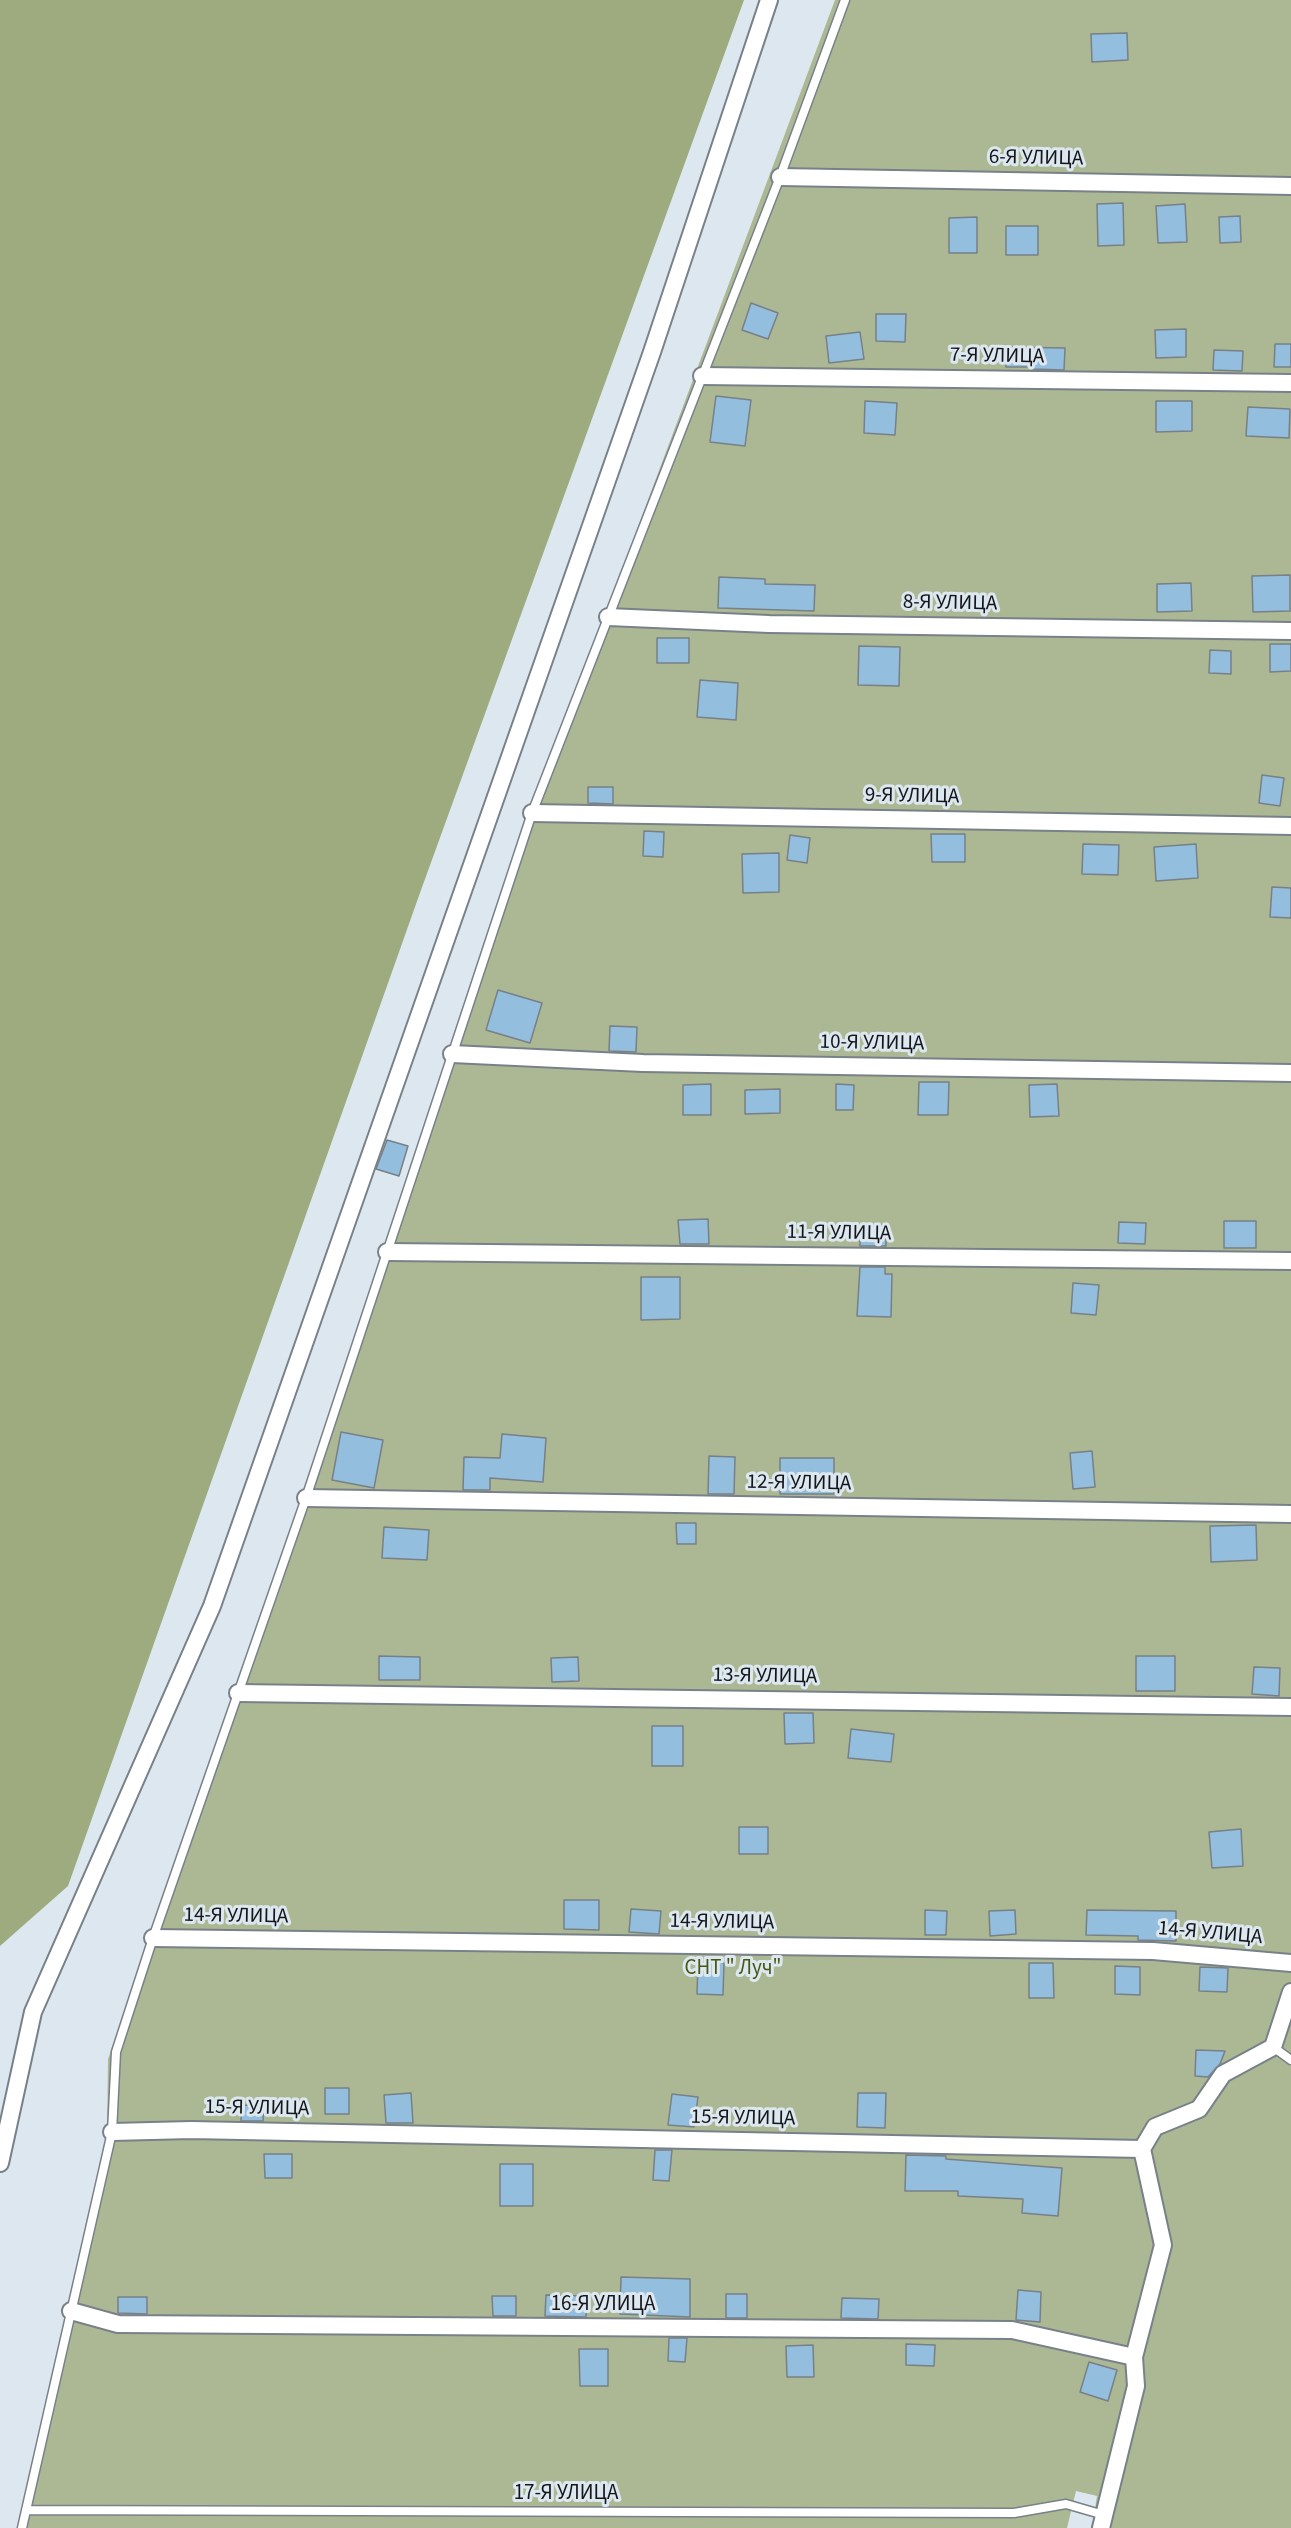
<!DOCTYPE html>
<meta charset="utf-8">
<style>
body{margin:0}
canvas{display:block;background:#dde7ef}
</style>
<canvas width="1291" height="2528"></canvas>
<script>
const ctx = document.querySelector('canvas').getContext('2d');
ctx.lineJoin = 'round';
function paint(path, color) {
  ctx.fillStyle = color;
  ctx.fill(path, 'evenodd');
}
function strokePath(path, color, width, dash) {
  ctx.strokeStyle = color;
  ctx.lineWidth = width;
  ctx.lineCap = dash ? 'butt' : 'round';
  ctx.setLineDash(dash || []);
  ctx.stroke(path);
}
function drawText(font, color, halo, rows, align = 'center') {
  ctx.font = font + ' "Source Sans 3",sans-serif';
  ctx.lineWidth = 6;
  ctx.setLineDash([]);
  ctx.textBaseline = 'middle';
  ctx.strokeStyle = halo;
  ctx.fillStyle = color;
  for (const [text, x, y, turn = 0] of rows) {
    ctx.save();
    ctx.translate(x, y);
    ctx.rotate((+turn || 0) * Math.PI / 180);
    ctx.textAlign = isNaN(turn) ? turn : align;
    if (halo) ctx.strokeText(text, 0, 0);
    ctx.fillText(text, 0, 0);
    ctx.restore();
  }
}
paint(new Path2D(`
 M835,0H1291V2528H1092L1097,2496L1076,2491L1067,2528H19L107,2139L108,2059L210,1774L532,810Z`), '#acb894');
paint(new Path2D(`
 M0,0H744L421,890L68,1886L0,1946Z`), '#9dab7f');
const building = new Path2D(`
 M1127,33L1128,60L1092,62L1091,34Z
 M1123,203L1124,245L1098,246L1097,204Z
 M1185,204L1187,242L1158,243L1156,206Z
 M1240,216L1241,242L1220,243L1219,217Z
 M977,217V253H949V218Z
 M1006,226H1038V255H1006Z
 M751,303L778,313L768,339L742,330Z
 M876,314H906L905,342L876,341Z
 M1186,329V357L1156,358L1155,330Z
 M860,332L864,359L829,363L826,336Z
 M1275,344H1291V367H1274Z
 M1006,347L1065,348L1064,370L1033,369V367H1006Z
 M1214,350L1243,351L1242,371L1213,370Z
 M716,396L751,400L745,446L710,442Z
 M865,401L897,403L895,435L864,433Z
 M1156,401H1192V431L1156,432Z
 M1248,407L1290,409L1289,438L1246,436Z
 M1290,575V611L1253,612L1252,576Z
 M719,577L765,579V584L815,585L814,611L718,608Z
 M1191,583L1192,611L1157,612V584Z
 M657,638H689V663H657Z
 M1270,644H1291V671L1270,672Z
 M859,646L900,647L899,686L858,685Z
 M1210,650L1231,651V674L1209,673Z
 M700,680L738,683L736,720L697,717Z
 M1262,775L1284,778L1280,806L1259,803Z
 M588,787H613V804L588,803Z
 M644,831L664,832L663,857L643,856Z
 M931,834H965V862H932Z
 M790,835L810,838L807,863L787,860Z
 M1083,844L1119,845L1118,875L1082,874Z
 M1196,844L1198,878L1156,881L1154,847Z
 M779,853V892L743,893L742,854Z
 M1272,887L1291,888V918L1270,917Z
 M498,990L542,1003L530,1043L486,1030Z
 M610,1026L637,1027L636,1052L609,1051Z
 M919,1082H949L948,1115H918Z
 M711,1084V1115H683V1085Z
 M836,1084L854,1085L853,1110H836Z
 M1057,1084L1059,1116L1030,1117L1029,1085Z
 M780,1089V1113L745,1114V1090Z
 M387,1140L408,1146L399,1176L376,1169Z
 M708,1219L709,1244H680L678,1220Z
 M1224,1221H1256V1248H1224Z
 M1119,1222L1146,1223L1145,1244L1118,1243Z
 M860,1225H886V1246H860Z
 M860,1267H885V1274H892L891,1317L857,1316Z
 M641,1277H680V1319L641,1320Z
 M1073,1283L1099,1285L1096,1315L1071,1313Z
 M341,1432L383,1440L374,1488L332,1480Z
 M502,1434L546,1438L543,1482L490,1478V1490H463L464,1457L500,1458Z
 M1092,1451L1095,1487L1073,1489L1070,1453Z
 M709,1456L735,1457L734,1494H708Z
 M780,1458H834V1494H780Z
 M676,1523H696V1544H677Z
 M1256,1525L1257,1560L1211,1562L1210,1526Z
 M384,1527L429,1530L427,1560L382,1558Z
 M379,1656L420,1657V1680H379Z
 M1136,1656H1175V1691H1136Z
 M578,1657L579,1681L552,1682L551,1658Z
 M1254,1667L1280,1668L1279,1696L1252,1694Z
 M784,1713H813L814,1743L785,1744Z
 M652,1726H683V1766H652Z
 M851,1729L894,1734L891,1762L848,1758Z
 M739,1827H768V1854H739Z
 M1241,1829L1243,1866L1212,1868L1209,1832Z
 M564,1900H599V1930L564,1929Z
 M631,1909L661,1911L659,1934L629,1932Z
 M925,1910L947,1911L946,1935H925Z
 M1015,1910L1016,1934L990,1936L989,1911Z
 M1087,1910L1176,1911V1941L1138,1940V1936L1086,1935Z
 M698,1962L724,1963L723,1995L697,1994Z
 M1029,1963H1053L1054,1998H1029Z
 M1115,1966L1140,1967V1995L1115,1994Z
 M1200,1967L1228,1968L1227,1992L1199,1991Z
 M1196,2050L1225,2051L1220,2064L1208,2077L1195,2076Z
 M325,2088H349V2114H325Z
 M411,2093L413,2123H386L384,2095Z
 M858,2093H886L885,2128L857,2127Z
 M672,2094L698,2097L694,2127L668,2125Z
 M242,2105L264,2106L263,2121H241Z
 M655,2150H672L669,2181L653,2180Z
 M264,2154H292V2178H265Z
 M906,2155L946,2156V2159L1062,2168L1058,2216L1022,2213L1023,2199L958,2196V2191H905Z
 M500,2164H533V2206H500Z
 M621,2277L690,2279V2317L620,2314Z
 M1018,2290L1041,2292L1040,2322L1016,2320Z
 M726,2294H747V2318H726Z
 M546,2295L587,2296L586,2317L545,2316Z
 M492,2296H516V2316H493Z
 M118,2297H147V2314L118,2313Z
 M842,2298L879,2299L878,2319L841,2318Z
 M669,2338H687L685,2362L668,2361Z
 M906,2344L935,2345L934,2366L906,2365Z
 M813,2345L814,2377H787L786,2346Z
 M579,2349H608V2386H580Z
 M1089,2362L1117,2370L1108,2401L1080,2392Z`);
paint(building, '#94bede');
strokePath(building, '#778087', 1.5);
const lane = new Path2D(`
 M1273,2047L1291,2060
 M26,2510L1014,2513L1066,2504L1104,2515
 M22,2528L112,2132L116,2052L153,1938L306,1498L532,813L780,177L845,0`);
const street = new Path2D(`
 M780,177L1291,186
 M702,376L1291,383
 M608,617L769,624L1291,631
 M532,813L1291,826
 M452,1054L643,1063L1291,1073
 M387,1252L1291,1261
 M306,1498L1291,1514
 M238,1693L1291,1707
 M153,1938L1153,1951L1291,1963
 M112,2132L191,2130L1142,2149L1155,2127L1199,2109L1223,2074L1273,2047L1291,1992
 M0,2163L33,2012L212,1606L652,352L769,0
 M71,2311L118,2324L1012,2330L1134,2357
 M1101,2528L1136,2386L1134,2357L1163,2245L1142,2149`);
strokePath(lane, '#788188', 11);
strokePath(street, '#788188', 20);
strokePath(lane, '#fff', 8);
strokePath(street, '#fff', 16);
drawText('21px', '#14171a', '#dde7ef', [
 ["6-Я УЛИЦА",1036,159,1],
 ["7-Я УЛИЦА",997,357,1],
 ["8-Я УЛИЦА",950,604,1],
 ["9-Я УЛИЦА",912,797,1],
 ["10-Я УЛИЦА",872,1044,1],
 ["11-Я УЛИЦА",839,1234,1],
 ["12-Я УЛИЦА",799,1484,1],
 ["13-Я УЛИЦА",765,1677,1],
 ["14-Я УЛИЦА",236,1917,1],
 ["14-Я УЛИЦА",722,1923,1],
 ["14-Я УЛИЦА",1210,1934,5],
 ["15-Я УЛИЦА",257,2109,1],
 ["15-Я УЛИЦА",743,2119,1],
 ["16-Я УЛИЦА",603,2305],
 ["17-Я УЛИЦА",566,2494]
]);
drawText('21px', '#475712', '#dde7ef', [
 ["СНТ \" Луч\"",733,1969]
]);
</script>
